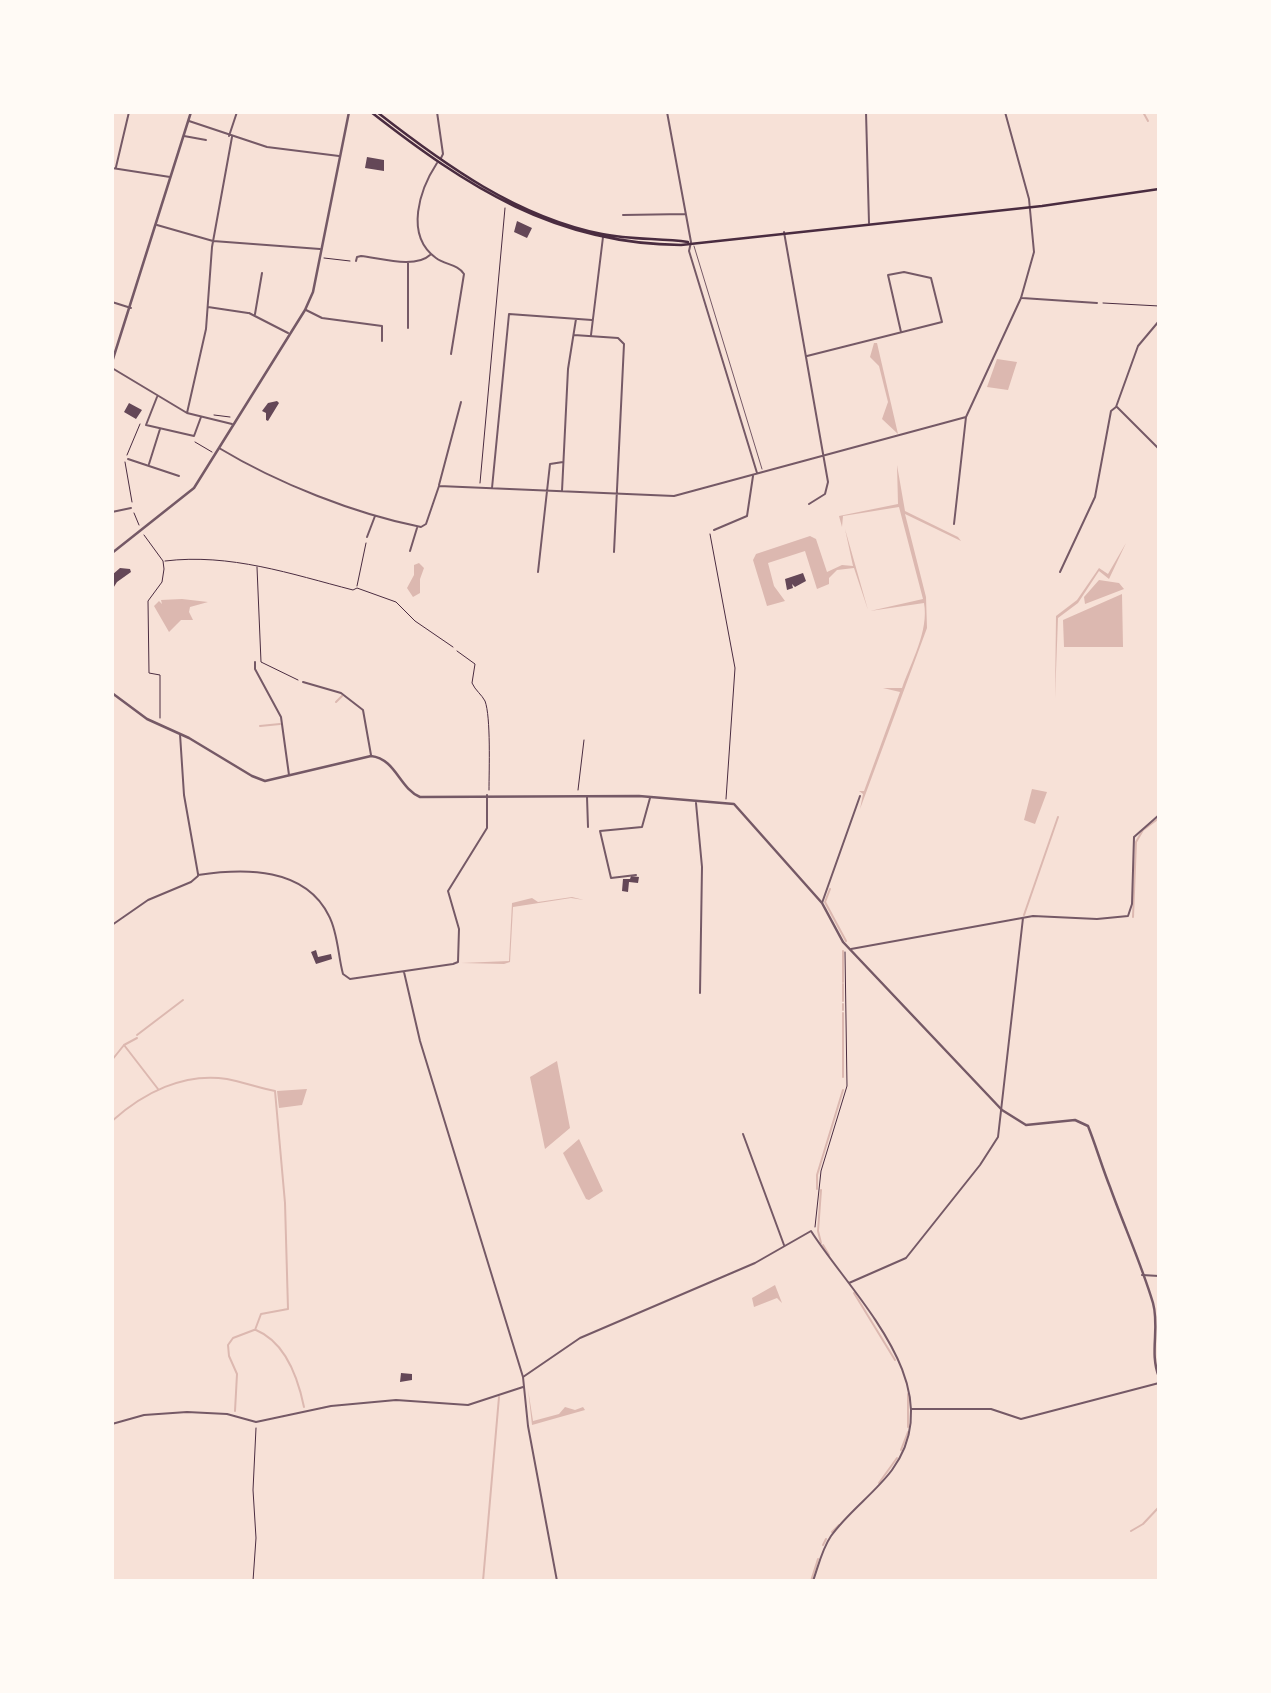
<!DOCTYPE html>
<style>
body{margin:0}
#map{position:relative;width:1271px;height:1693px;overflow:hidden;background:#f7e1d7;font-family:Manrope,sans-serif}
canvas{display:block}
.frame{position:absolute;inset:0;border:114px solid #fffaf5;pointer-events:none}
</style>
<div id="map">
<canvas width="1271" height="1693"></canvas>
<div class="frame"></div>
</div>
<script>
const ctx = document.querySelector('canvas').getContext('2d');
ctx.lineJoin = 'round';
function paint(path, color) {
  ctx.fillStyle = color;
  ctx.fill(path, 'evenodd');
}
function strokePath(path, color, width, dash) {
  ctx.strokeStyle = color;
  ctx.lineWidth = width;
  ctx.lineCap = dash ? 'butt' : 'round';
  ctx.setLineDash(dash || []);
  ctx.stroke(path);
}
paint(new Path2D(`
 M874,343H877L898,434L882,419L888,402L879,366L870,357Z
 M997,359L1017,362L1008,390L987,387Z
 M897,465L905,511L958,537L961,541L905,514L926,597L927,628L860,809L863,794L859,791H864L900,692L883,688H902C911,662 929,631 924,603L870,611L923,599L899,507L843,516L842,527L839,516L898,504Z
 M845,529L868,610L854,568L837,570L829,578V584L817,589L805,551L768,563L774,586L785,601L767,606L753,560L756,554L810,536L816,539L827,572L842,565L853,566Z
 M1126,543L1109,579L1099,571L1078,603L1058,618L1055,698L1056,616L1077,600L1099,568L1108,574Z
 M419,563L424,568L420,579V593L413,597L407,588L414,575V565Z
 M1099,580L1119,583L1124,589L1085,604L1084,597Z
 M1122,594L1123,647H1064L1063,620Z
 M182,599L208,602L190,607L189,612L193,620H181L169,632L154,606L159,601L162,604L161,600Z
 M1032,789L1047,792L1035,824L1024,820Z
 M572,897L584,900L571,898L513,907L510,962L504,964L461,963L509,961L512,903L532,898L538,902Z
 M557,1061L570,1128L545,1149L530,1077Z
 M307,1089L302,1105L279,1108L277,1091Z
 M579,1139L603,1191L589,1200L586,1199L563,1153Z
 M775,1285L782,1303L777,1298L754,1307L752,1298Z
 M528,1389L533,1421L559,1414L565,1407L575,1410L583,1407L585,1410L532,1425Z`), '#dcb8b0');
strokePath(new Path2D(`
 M1143,112L1148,121
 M336,702L342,696
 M260,726L280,724
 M830,889L825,902L846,941
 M1024,915L1058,817
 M1133,917L1136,842L1143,830L1159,818
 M843,951V982
 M843,984V1001
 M843,1004V1010
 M843,1013V1077
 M137,1035L183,1000
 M137,1038L124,1045L158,1089
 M112,1060L124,1045
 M112,1121C143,1093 184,1072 227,1079C243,1082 259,1088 275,1091L285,1203L288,1309L261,1314L255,1330
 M817,1189V1175L843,1090
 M821,1190L818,1231L821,1243
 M823,1245L829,1255
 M854,1293L895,1360
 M256,1330C285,1342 298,1378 304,1407
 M908,1394V1427
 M235,1411L237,1374L229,1356L228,1345L233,1338L254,1330
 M901,1450L908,1432
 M879,1483L897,1458
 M1131,1531L1143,1524L1159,1507
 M832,1532L839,1525
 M823,1545L826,1539
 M483,1581L499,1397
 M811,1581L818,1559`), '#dcb8b0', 2);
paint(new Path2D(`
 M367,157L384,160V171L365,168Z
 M517,221L532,228L527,238L514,232Z
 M277,401L279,403L268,421L266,420V413L262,411L268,403Z
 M129,403L142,410L136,419L124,412Z
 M120,568L130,569L131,572L117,582L112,590V575Z
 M803,573L806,581L795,587L792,584L793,588L787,590L785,579Z
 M631,876L639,877L638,883L629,882L628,892L622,891L623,879H630Z
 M316,950L318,957L331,954L332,959L316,964L311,952Z
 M401,1373L412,1374V1380L400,1382Z`), '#644757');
strokePath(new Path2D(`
 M324,258L350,261
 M1103,303L1159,306
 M214,415L230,417
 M195,442L212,452
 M127,455L140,424
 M125,462L132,502
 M480,483L505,208
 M134,513L139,525
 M710,534L735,668L726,799
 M144,535L163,561L164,569L162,582L148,601L149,673L160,675V718
 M165,561C230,553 291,574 353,590L357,588L396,602L415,621L453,647
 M257,567L261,662L298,680
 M357,586L366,543
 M457,651L475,664L472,683C475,690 482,695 485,701C491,717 489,770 489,790
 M578,790L584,740
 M815,1227L821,1171L847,1086L845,952
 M253,1581L256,1538L253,1490L256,1428`), '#4a2c40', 1);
strokePath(new Path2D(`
 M694,246L762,469`), '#755966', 1);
strokePath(new Path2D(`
 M249,313L288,333
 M255,314L262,273`), '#755966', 2);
strokePath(new Path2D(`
 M437,112L443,154L441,158
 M667,112L691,242L689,251L757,473
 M866,112L869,223
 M189,121L267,147L339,156
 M184,136L206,140
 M229,136L237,112
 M437,163C420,189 404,235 436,258C445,265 458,264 464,274L451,354
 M116,167L129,112
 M112,168L170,177
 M623,215L685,214
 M157,225L213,241L320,249
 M784,232L828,482L825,494L809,504
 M356,261L357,257L361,256C380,258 415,269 430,255
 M408,262V328
 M1022,298L1097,303
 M112,302L131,308
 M208,307L248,313
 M306,310L322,318L382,326V341
 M574,335L618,338L624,344L614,552
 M591,335L603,237
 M807,356L942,322L931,278L904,272L888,275L901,332
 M112,368L187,413L232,424
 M157,397L146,425L194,436L201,417
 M1117,407L1159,449
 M187,413L206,329L212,247L232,137
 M219,448C277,483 355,514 421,527L426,524L439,486L674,496L966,417
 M128,459L179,476
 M149,464L160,429
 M439,485L461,402
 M492,488L509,314L592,320
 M562,491L568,369L576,319
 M112,512L131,508
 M954,524L966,417L1021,298L1034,252L1029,199L1005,112
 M714,530L747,516L753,476
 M367,537L375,516
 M410,551L417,528
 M538,572L550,464L563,462
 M1060,572L1095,497L1111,411L1116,407L1138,346L1159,321
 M255,662V669L281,717L289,775
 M303,682L341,693L363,710L371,755
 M180,734L184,795L198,874
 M587,797L588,827
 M696,803L702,867L700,993
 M198,875C245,868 305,867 329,916C338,933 338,956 343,974L350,979L453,964L458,962L459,929L448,891L487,828V795
 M636,875L611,878L600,831L642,827L650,798
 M822,903L860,796
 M112,925L148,900L191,882L198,876
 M851,949L1033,916L1097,919L1128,916L1132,904L1134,837L1159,815
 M404,972L420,1041L523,1377L528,1426L557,1581
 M743,1134L784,1245
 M1142,1275L1159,1276
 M849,1283L906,1258L980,1165L998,1137L1023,918
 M523,1377L580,1338L755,1263L811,1231C853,1297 953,1387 892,1470C874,1494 848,1512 831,1536C822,1549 818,1567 813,1581
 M911,1409H991L1021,1419L1159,1383
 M112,1424L144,1415L187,1412L227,1414L256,1422L331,1406L396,1400L468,1405L523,1387`), '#755966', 2);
strokePath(new Path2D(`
 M112,362L191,112
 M112,553L194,488L305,310L313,292L349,112
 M112,693L147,719L189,738L252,776L265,781L371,756C396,759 399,788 420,797L639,796L734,804L822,903L843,942L1002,1110L1026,1125L1075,1120L1088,1126C1096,1146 1102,1167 1110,1187C1124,1226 1141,1263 1153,1303C1160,1328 1149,1353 1159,1377`), '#755966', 2.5);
strokePath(new Path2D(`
 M371,112C467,187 555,244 681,245L1042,206L1159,189
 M377,112C445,165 517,217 602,234C631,240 659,238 688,242`), '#4a2c40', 2.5);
</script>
